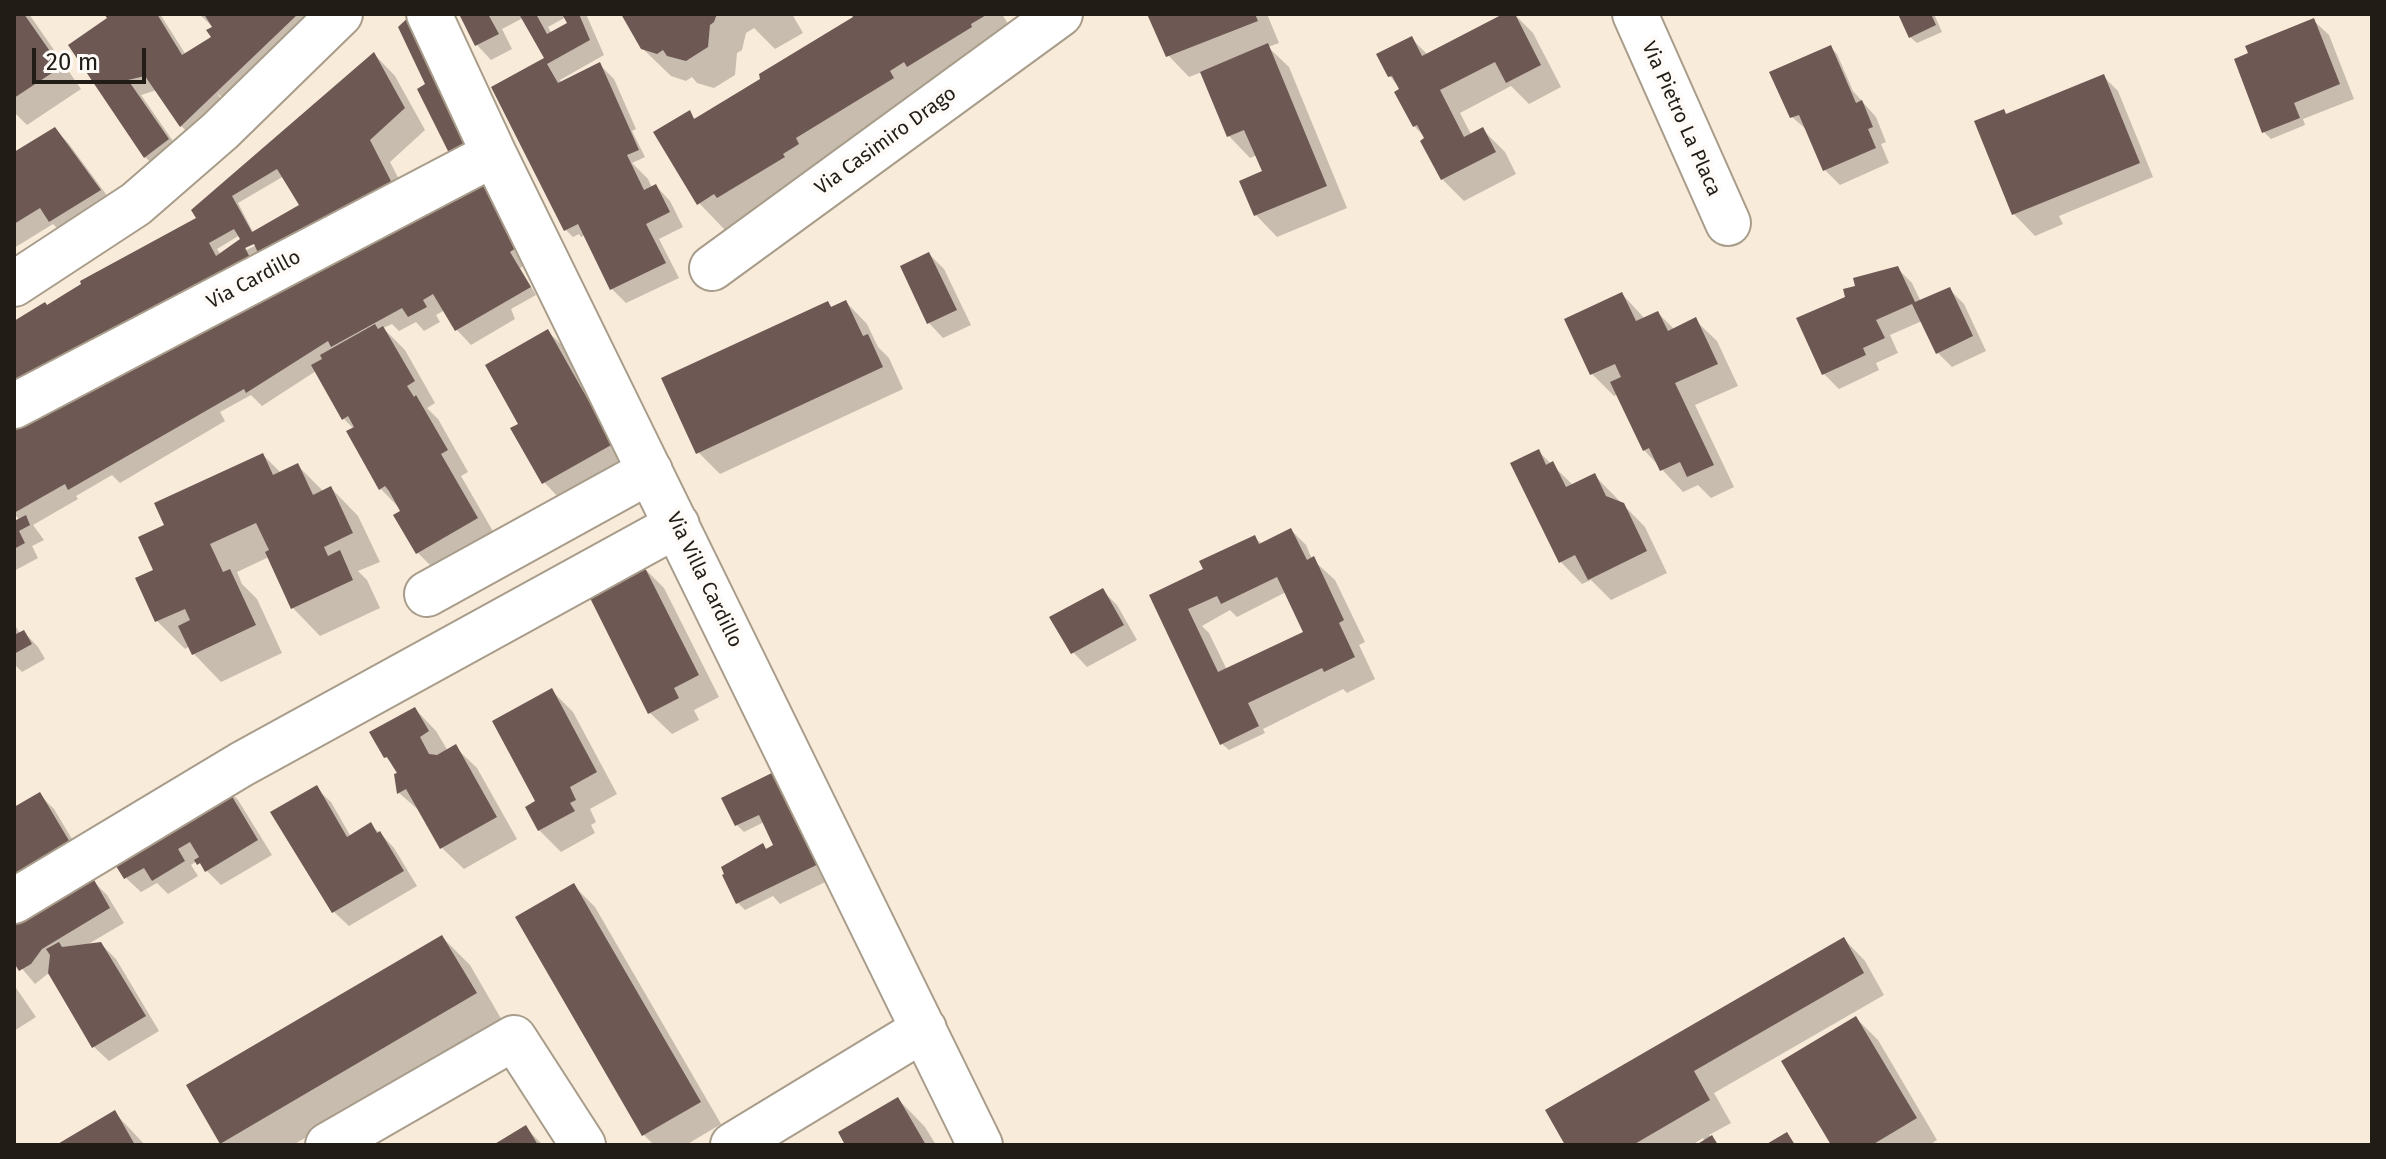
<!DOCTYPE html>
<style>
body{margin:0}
#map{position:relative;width:2386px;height:1159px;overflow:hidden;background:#f9ebd9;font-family:"Fira Sans",sans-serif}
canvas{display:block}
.frame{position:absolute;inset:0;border:16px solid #211d16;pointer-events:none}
.scale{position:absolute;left:32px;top:48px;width:114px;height:36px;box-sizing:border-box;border:4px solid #211d16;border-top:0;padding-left:10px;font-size:24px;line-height:28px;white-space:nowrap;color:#211d16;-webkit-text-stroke:6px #fdfaf7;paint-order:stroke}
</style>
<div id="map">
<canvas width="2386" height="1159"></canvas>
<div class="frame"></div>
<div class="scale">20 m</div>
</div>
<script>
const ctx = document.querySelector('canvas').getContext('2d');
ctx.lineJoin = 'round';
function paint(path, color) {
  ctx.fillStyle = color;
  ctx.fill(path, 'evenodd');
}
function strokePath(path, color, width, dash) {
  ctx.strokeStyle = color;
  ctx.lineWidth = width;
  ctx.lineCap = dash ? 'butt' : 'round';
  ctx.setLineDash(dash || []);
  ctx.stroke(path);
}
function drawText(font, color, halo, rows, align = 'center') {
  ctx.font = font + ' "Fira Sans",sans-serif';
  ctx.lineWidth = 8;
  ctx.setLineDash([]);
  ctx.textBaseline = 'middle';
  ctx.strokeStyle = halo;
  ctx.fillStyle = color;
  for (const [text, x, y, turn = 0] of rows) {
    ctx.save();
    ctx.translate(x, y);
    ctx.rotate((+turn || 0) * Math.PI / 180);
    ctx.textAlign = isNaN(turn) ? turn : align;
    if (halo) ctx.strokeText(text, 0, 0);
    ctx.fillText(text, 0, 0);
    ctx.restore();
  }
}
paint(new Path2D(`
 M14,14H29L81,89L27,125L14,112Z
 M107,14H160L186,55L214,38V28L199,14H343L232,105L217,93L222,100L196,140L181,126L157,90L141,95L182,154L160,171L145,157Z
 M461,14H586L604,55L560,80L562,84L600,65L614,79L636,129L632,131L645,157L632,163L648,179L652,188L656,186L670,201L683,227L659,239L679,278L626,303L612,289L586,235L581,237L579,234L573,237L566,230L560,215L546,59L523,18L502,29L512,49L491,60L477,45ZM566,17L570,24L552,34L548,27Z
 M623,14H792L803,33L775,49L754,28L746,33L742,50L737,53L735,75L714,88L697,83L692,77L686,81L671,76L642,48Z
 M854,14H1002L1018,40L726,231L699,203L689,113L696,120L763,80L855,17Z
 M1150,14H1267L1279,43L1268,47L1289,67L1347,208L1277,237L1256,215L1265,173L1257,155L1250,158L1229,136L1202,72L1189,77L1168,55Z
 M1507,14H1514L1533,33L1561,87L1529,104L1511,86L1460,113L1472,136L1483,130L1505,152L1516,174L1464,201L1442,179L1425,137L1414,126L1401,90L1390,76L1411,38L1428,55Z
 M1900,14H1934L1942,32L1917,43L1910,37Z
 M2314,21L2329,35L2354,99L2303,119L2305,125L2271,139L2264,132Z
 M1830,47L1837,54L1853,91L1876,117L1886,142L1881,144L1889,163L1840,185L1825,170L1808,131L1792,117Z
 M374,54L395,76L425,130L390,162L402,185L251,255L260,272L445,195L538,257L520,268L536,295L511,309L515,319L471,345L457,330L445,310L436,315L440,322L424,331L416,322L399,331L392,324L383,328L405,350L435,403L427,408L438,419L468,472L461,476L498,540L439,574L417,552L403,512L380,488L354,429L344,419L316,371L262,406L251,395L220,412L225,421L120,483L112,475L76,496L78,499L33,525L44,540L32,546L38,558L14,571V523L20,520L14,514V323L202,227L194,210ZM284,176L301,207L254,234L238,203ZM240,235L243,239L221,255L217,249ZM264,242L246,250V245Z
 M2103,76L2118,91L2153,177L2059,216L2063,224L2035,236L2014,214L2003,111L2008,115Z
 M55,129L69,144L114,205L65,236L53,224L14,248V149L16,153Z
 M929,254L944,269L971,325L943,338L929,323L902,267Z
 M1897,268L1912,283L1921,302L1949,289L1964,304L1986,351L1952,367L1938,353L1922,321L1890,335L1898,353L1876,363L1879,370L1839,389L1824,374L1799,319L1847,298Z
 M1622,294L1645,319L1658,313L1675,330L1695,320L1717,341L1738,386L1695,405L1734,487L1711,498L1698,485L1683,492L1644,450L1618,394L1614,396L1592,374Z
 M846,302L867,324L878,347L889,358L903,389L720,474L698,452L828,303L833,308Z
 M548,332L563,346L626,459L558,497L544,482L521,424Z
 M1538,451L1574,486L1595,476L1645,527L1667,573L1611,600L1591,580L1582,584L1561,562Z
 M263,455L281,473L298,466L324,492L331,488L358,516L380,562L358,571L367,580L380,608L320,636L293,608L269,557L237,572L242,584L257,599L282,653L221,682L194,654L190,646L185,649L157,621L156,571L167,526Z
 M1291,530L1306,545L1312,559L1335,580L1365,642L1359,645L1375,679L1347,693L1343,689L1263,729L1265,733L1229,750L1222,744L1152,596L1206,570L1254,537L1262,544ZM1286,592L1305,632L1227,670L1209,633L1202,626L1230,610L1237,617Z
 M643,567L664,588L719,697L694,710L699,720L672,734L650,713Z
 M1102,590L1117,605L1137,640L1087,667L1073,652Z
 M14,623L20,634L24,632L38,647L45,659L22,672L14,664Z
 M552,691L573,712L617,794L590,809L596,822L591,825L595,833L561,852L539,830L538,802Z
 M415,709L436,731L448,751L455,747L477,768L517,839L464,869L442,848L422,813L399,793L400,774L386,757Z
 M800,783L842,874L780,904L773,896L745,910L738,903L725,876L763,846L767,850L775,847L764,822L744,832L737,825L724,799Z
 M223,785L238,800L272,855L221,885L197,861L191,865L198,876L168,894L157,883L141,892L126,878Z
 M316,788L331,802L351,837L370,825L380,833L394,848L417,886L349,926L334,912Z
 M40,795L54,809L87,864L14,810Z
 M93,881L107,895L124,923L85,946L101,944L116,959L159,1031L109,1061L94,1047L50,972L35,984L14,959Z
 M574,886L595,907L721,1124L686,1145H654L644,1135L517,918Z
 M442,937L470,965L503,1022L293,1145H224L222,1143Z
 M1844,939L1865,961L1884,995L1714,1093L1731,1123L1709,1135L1719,1145H1700L1705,1142L1703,1138L1692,1145H1568Z
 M14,985L36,1017L14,1031Z
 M1856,1018L1878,1040L1937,1140L1929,1145H1833Z
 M898,1099L925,1127L936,1145H848Z
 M115,1113L145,1145H61Z
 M526,1128L543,1145H497Z`), '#0003');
paint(new Path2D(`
 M14,14H24L61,67L14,98Z
 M104,14H157L182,55L211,37L206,30L212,27L204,14H298L180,127L145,76L128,80L169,139L144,158L68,45L107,18Z
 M412,14L475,142L449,153L417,89L425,84L398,27Z
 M459,14H488L499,34L475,46Z
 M519,14H536L547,34L567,23L562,14H579L590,40L547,64L558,83L600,62L639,150L627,155L644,190L656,184L670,212L646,224L666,263L610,290L578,224L564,231L491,87L544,58Z
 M621,14H717L714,22L710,25L708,47L686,61L667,56L663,50L657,54L641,49Z
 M851,14H988L971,24L972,27L907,67L904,62L890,71L894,78L796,138L799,144L783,154L785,157L717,198L714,194L697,205L653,132L690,110L694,119L760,79L759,74L853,17Z
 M1147,14H1255L1258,21L1166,57Z
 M1503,14H1515L1541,65L1506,83L1495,62L1440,90L1464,137L1483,127L1496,152L1441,180L1420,141L1424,138L1417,125L1413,127L1394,92L1399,89L1392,76L1388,77L1376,54L1412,36L1422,56Z
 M1898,14H1931L1936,25L1909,38Z
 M2314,18L2340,84L2294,103L2300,118L2262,133L2234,59L2248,53L2245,46Z
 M1268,43L1327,186L1254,216L1239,181L1262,171L1244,130L1227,137L1200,72Z
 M1831,45L1856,103L1862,100L1873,127L1868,129L1876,148L1823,171L1799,115L1790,118L1769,72Z
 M374,52L405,108L370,140L395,189L261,259L254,244L245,248L254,265L14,395V321L45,302L47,305L81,284L80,281L196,218L191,210ZM277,169L299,205L252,232L232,196ZM234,229L240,239L216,256L209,243Z
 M2104,74L2140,163L2012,215L1974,121L2004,109L2006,114Z
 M55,127L101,190L49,222L40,208L14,224V152Z
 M486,170L525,242L510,252L531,287L455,331L433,294L423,300L427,307L408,317L402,308L331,347L328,341L246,393L244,389L68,490L65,484L14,513V421Z
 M929,252L957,310L927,324L900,266Z
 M1898,266L1915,302L1950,287L1973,336L1936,354L1912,304L1876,320L1885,338L1863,348L1866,355L1822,375L1796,318L1845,297L1843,289L1855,286L1853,278Z
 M1622,292L1636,321L1658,311L1668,331L1696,317L1718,364L1675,383L1714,465L1687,477L1680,462L1660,471L1649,448L1643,451L1610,382L1621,377L1615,364L1590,375L1564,319Z
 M846,300L863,336L868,334L883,367L696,454L661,378L828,301L831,307Z
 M375,324L378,329L383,326L415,381L407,386L414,397L416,395L448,450L441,454L478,518L416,554L393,515L400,511L389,491L385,486L379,490L346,431L354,427L348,416L342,420L311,365L322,359L320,355Z
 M548,329L613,444L542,484L510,428L518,424L485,365Z
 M1539,449L1546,465L1553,461L1566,487L1595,473L1606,496L1624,503L1647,551L1588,580L1575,555L1559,563L1510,463Z
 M263,453L273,475L298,463L313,495L331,486L353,533L324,547L328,556L340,550L353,580L291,609L265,552L269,550L256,523L210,544L223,572L230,569L256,625L192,655L178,626L190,620L185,609L155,622L135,578L153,570L138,537L164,525L154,503Z
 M26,515L30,525L19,531L25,543L14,549V521Z
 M1291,528L1307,560L1314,556L1344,620L1339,623L1355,657L1324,672L1322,668L1248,703L1259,726L1220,745L1149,595L1203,569L1199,561L1255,535L1259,544ZM1277,577L1303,632L1218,672L1188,609L1217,596L1221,604Z
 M643,564L699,675L674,688L679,698L648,714L582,582Z
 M1103,588L1124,625L1071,654L1049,617Z
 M24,630L32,644L14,654V635Z
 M552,688L597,772L570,787L576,800L570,803L575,811L538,831L525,807L535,801L492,721Z
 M415,707L429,731L420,737L429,754L437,755L456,744L497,817L440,849L406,789L397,794L394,774L397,773L387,757L384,758L369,732Z
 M786,766L829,859L736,904L722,875L724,874L721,867L763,843L766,849L773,845L759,815L735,826L721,798Z
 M224,783L258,840L205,872L200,863L197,865L194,860L199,857L190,842L178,849L185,861L152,881L144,868L124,879L108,853Z
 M317,785L347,837L371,822L377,833L380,831L404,871L332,913L270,812Z
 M40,792L74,849L14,881V807Z
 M93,878L110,908L42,949L31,964L19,971L14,963V913Z
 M574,883L701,1102L642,1136L515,917Z
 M442,935L477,993L220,1144L186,1085Z
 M1844,937L1864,973L1694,1071L1710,1100L1633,1145H1565L1545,1110Z
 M59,942L62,947L101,942L146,1016L92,1048L48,973L50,955L46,949Z
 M1856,1016L1917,1118L1872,1145H1831L1781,1061Z
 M898,1097L926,1145H845L838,1132Z
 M115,1110L135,1145H56Z
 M526,1125L538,1145H493Z
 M1787,1132L1795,1145H1765Z
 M1712,1135L1718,1145H1696Z`), '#6d5854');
const minor = new Path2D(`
 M429,14L494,154L980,1145
 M1635,14L1728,223
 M712,268L1060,14
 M14,284L136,204L220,131L340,14
 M14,406L494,154
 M427,594L650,471
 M14,901L242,764L677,525
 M328,1145L514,1038L583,1145
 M733,1145L924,1029`);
strokePath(minor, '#a89c8a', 48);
strokePath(minor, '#fff', 44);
drawText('20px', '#211d16', '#fdfaf7', [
 ["Via Pietro La Placa",1681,119,66],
 ["Via Casimiro Drago",886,141,-36],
 ["Via Cardillo",254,280,-28],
 ["Via Villa Cardillo",704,580,64]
]);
</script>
